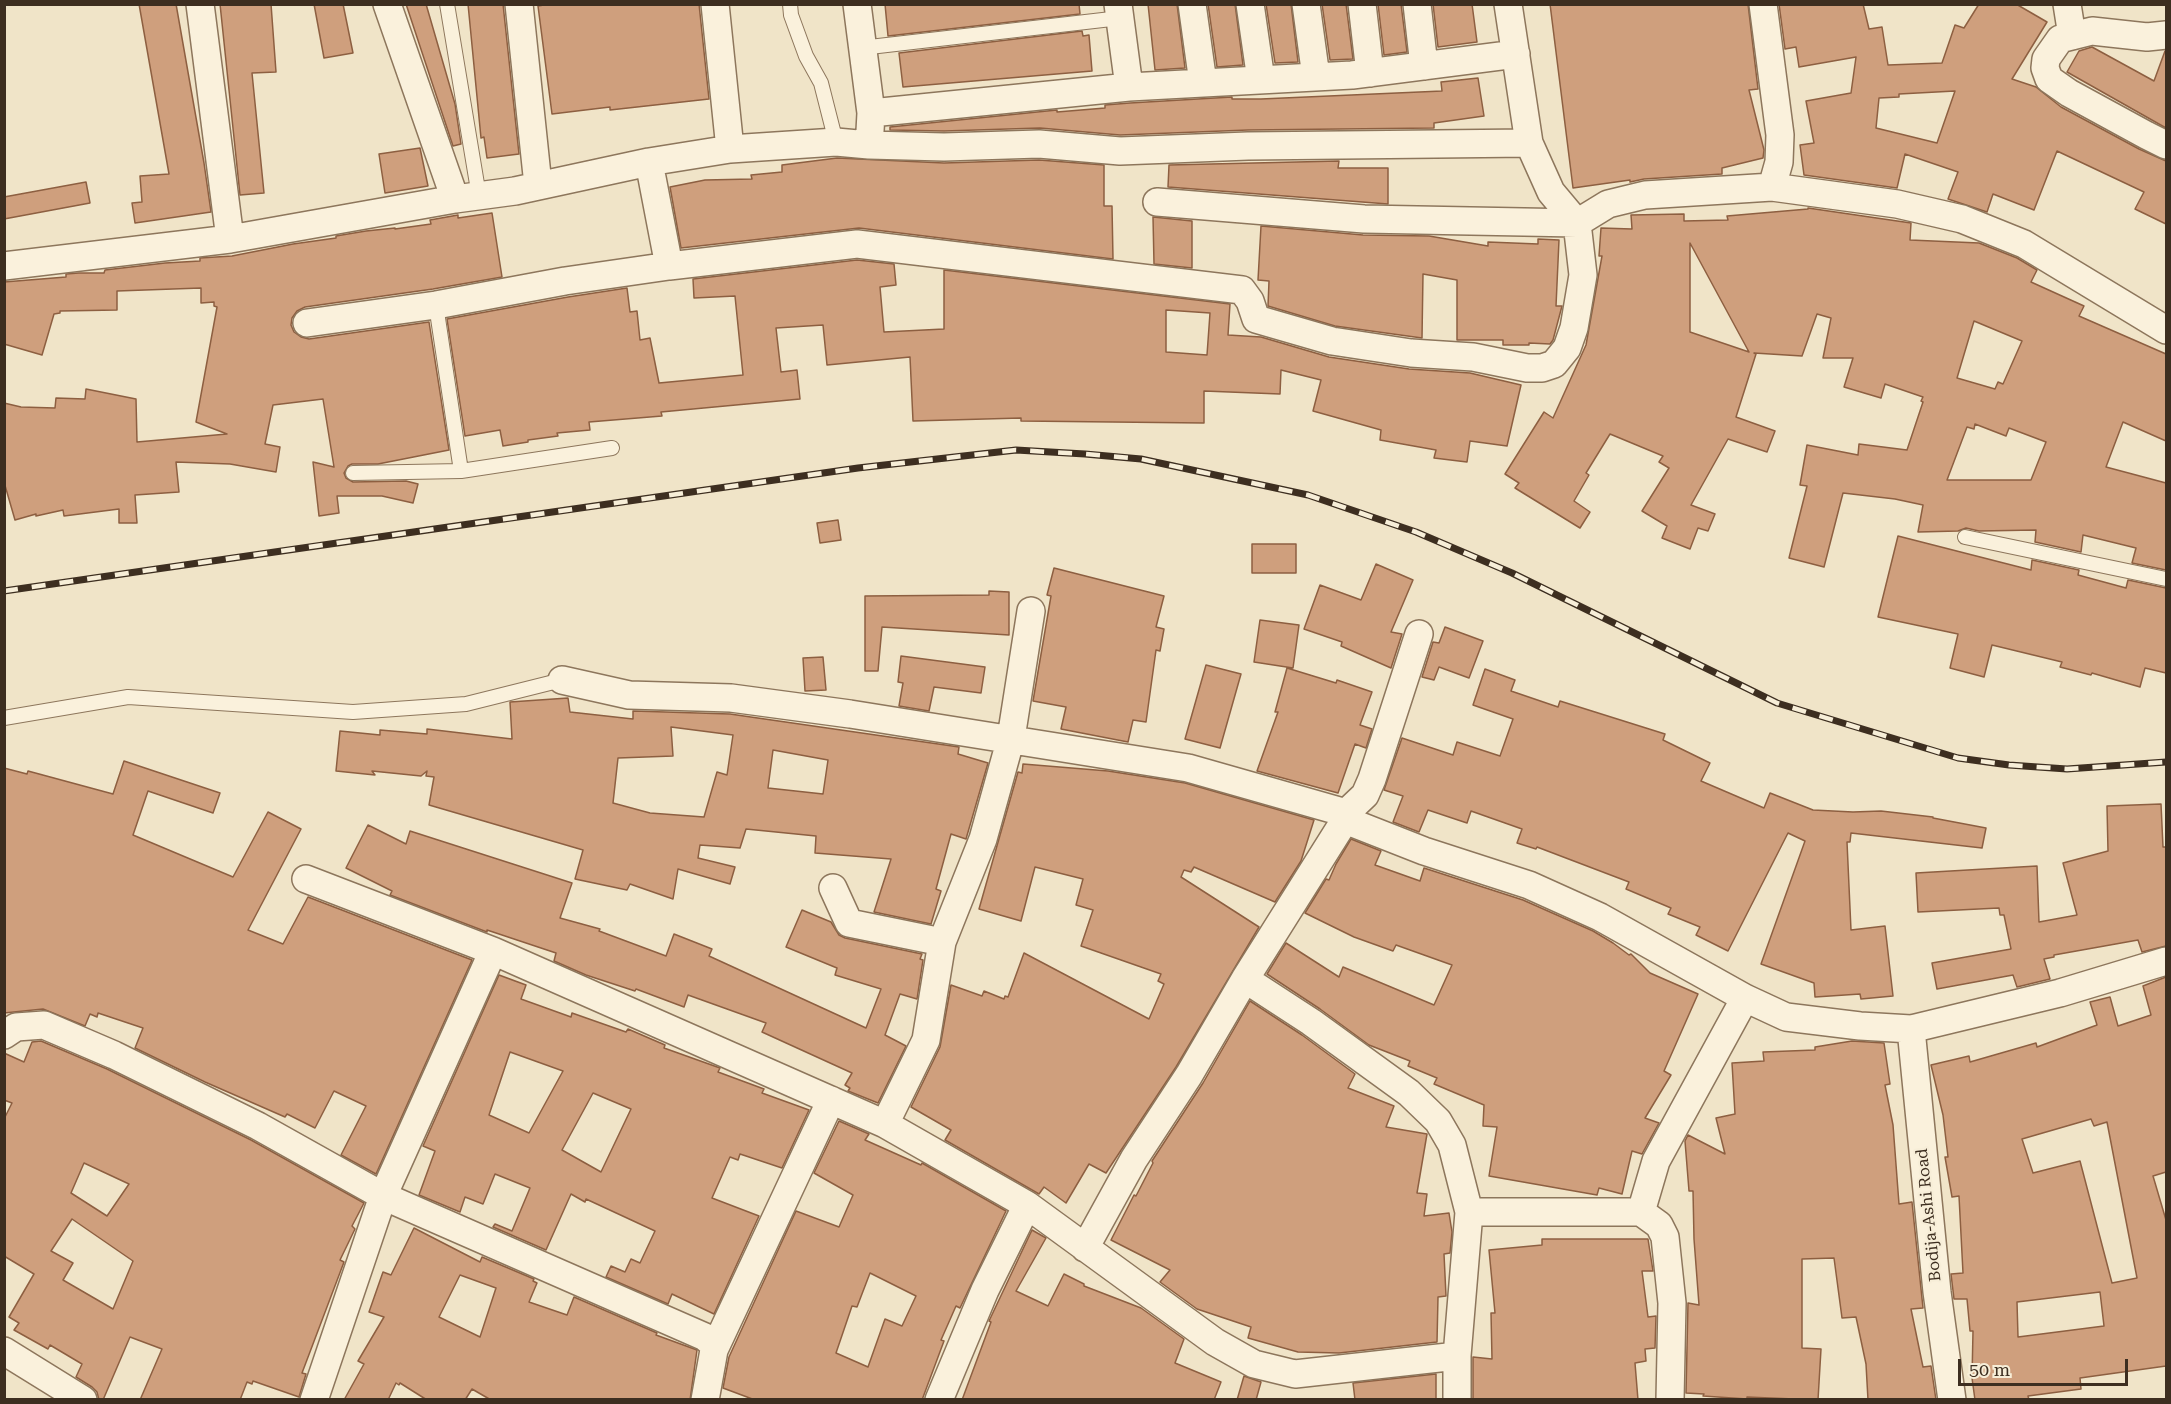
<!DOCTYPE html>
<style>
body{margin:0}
#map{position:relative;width:2171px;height:1404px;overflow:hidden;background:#f0e4c8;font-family:"Roboto Serif",serif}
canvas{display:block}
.frame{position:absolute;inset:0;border:6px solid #3d2e20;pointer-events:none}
.scale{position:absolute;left:1958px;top:1359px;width:170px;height:27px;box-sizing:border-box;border:3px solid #3d2e20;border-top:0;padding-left:8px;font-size:18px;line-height:21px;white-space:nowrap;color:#3d2e20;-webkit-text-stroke:4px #f7eed8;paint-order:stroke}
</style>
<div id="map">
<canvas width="2171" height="1404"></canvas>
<div class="frame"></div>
<div class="scale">50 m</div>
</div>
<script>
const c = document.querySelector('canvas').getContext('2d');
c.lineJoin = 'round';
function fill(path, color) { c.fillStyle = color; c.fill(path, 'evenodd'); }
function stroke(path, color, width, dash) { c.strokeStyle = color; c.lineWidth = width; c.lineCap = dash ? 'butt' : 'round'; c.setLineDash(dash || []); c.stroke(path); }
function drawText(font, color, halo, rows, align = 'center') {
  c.font = font + ' "Roboto Serif",serif'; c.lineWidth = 4.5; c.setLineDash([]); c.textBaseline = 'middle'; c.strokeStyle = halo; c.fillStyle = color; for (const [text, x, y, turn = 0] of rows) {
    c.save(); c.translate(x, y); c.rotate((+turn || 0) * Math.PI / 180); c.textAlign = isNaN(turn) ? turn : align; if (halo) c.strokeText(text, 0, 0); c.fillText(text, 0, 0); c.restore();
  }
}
const building = new Path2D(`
 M139 4H176L204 163 211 212 135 223 132 203 142 202 140 176 169 174Z
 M220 4H271L276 72 252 73 264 193 240 195Z
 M314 4H343L353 53 324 58Z
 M406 4H426L455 104 461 144 453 146Z
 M468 4H503L519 154 487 158 484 137 481 138Z
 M550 4H699L709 99 610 110V107L552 114 538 6Z
 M885 4H1079L1080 14 888 36Z
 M1148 4H1177L1185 68 1155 70Z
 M1208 4H1235L1243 65 1217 67Z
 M1266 4H1291L1298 62 1275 63Z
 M1322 4H1346L1353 59 1330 60Z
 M1378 4H1401L1407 52 1384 55Z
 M1433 4H1472L1477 42 1438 47Z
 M1550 4H1748L1758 89 1749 90 1764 150 1763 158 1722 168V174L1644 179 1630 182V180L1573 188Z
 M1779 4H1863L1869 29 1882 27 1888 65 1942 63 1955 25 1964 28 1979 4H2016L2047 22 2012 79 2036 87 2061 107 2139 149 2166 161V224L2135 209 2144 192 2057 151 2034 210 1993 194 1987 212 1948 199 1958 172 1905 154 1897 188 1804 175 1800 145 1814 143 1806 101 1851 93 1856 57 1799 67 1796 47 1785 49ZM1955 91 1937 143 1876 128 1879 98 1899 97V94Z
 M1082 31 1083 36 1089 35 1092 71 903 87 899 53Z
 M2092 47 2154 81 2165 51 2166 52V128L2067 72 2079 51Z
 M1478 78 1484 116 1434 123V128L1248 130 1120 135 1040 128 944 131 890 130V127L1057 110V112L1105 108V105L1130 103 1232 97V99H1261L1442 91 1441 82Z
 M420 148 428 186 385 193 379 154Z
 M837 158 944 163 1039 160 1104 165V206H1112L1113 259 859 228 681 248 670 187 705 180 752 179 751 175 782 172V165Z
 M1339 161 1338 168H1388V204L1168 187 1169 165Z
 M86 182 90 203 4 219V197Z
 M1808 208 1911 223 1910 240 1979 243 2017 258 2037 270 2031 282 2084 306 2079 316 2166 354V441L2123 422 2106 467 2166 483V570L2132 563 2136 548 2083 535 2081 552 2035 542 2036 530 1979 531 1966 528 1958 531 1918 532 1923 505 1895 499 1843 493 1824 567 1789 558 1807 486 1800 485 1807 445 1858 455 1859 444 1907 450 1923 402 1921 401 1923 397 1885 384 1881 398 1844 387 1853 358H1823L1831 318 1817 314 1802 356 1754 353 1756 354 1736 417 1775 431 1767 452 1728 439 1691 505 1715 514 1708 531 1698 528 1690 549 1662 538 1667 526 1642 511 1669 468 1659 462 1663 456 1610 434 1586 473 1589 475 1574 501 1590 512 1580 528 1515 488 1519 483 1505 474 1544 412 1553 418 1586 345 1602 256H1599L1601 228 1632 229 1631 215 1684 214V221L1728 220 1727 216 1808 209ZM1690 243 1749 352 1690 332ZM1974 321 2022 341 2003 384 1998 382 1995 389 1957 378ZM1975 424 2006 436 2009 428 2046 442 2031 480H1947L1967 427 1974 429Z
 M492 213 502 277 433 289 305 307 297 311 292 318 291 325 294 332 301 337 309 339 429 322 449 450 378 464H352L348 466 344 473 346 478 353 482 406 481 418 484 413 503 382 496H337L339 513 319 516 313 462 334 467 323 399 273 405 265 444 280 447 276 472 230 464 176 462 179 492 135 495 137 523H119V509L64 516 63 510 36 516V514L15 520 4 482V403L21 407 55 408 56 398 85 399 86 389 136 399 137 442 227 434 196 422 217 307 214 306V302L201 303V288L117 291V310L60 311V313L54 314 42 355 4 344V282L66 277V274L79 273H104L105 270 165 263 200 261V258L232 256 293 244 336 238V236L366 231 395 228V229L431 224 430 220 458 215V218Z
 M1153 217 1192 221V268L1154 264Z
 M1261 226 1363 235 1429 236 1488 246V242L1538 244V239L1559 240 1556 306H1562L1553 340 1550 344 1529 343V345H1503V340H1457V280L1423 274 1422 338 1335 326 1268 306 1269 281 1258 280Z
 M857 260 894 264 896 285 880 287 884 332 944 329V270L1230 304 1228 335 1261 337 1329 357 1409 369 1470 373 1521 385 1507 446 1470 441 1467 462 1434 458 1436 450 1380 440 1381 430 1313 411 1321 380 1281 370 1280 394 1204 391V423L1021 421V418L913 421 910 357 827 365 823 325 776 328 781 372 797 370 800 399 661 412 662 416 589 422 590 430 557 433 558 436 528 440V442L503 446 500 430 465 436 447 319 568 297 627 288 630 312 637 311 640 340 650 338 659 383 743 375 735 296 694 298 693 279ZM1166 310 1210 313 1207 355 1166 352Z
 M838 520 841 540 820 543 817 523Z
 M1898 536 2031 570 2032 560 2079 570 2078 575 2126 588 2128 580 2166 588V673L2145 668 2140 687 2092 673 2091 675 2060 667 2062 662 1992 645 1984 677 1950 668 1958 634 1878 617Z
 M1252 544H1296V573H1252Z
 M1376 564 1413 580 1391 632 1402 634 1391 668 1341 646 1342 642 1304 629 1320 585 1361 600Z
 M1054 568 1164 596 1156 627 1164 629 1160 651 1156 650 1146 722 1133 720 1128 742 1061 729 1066 707 1033 701 1051 596 1047 595Z
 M989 591 1009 592V635L882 627 878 671H865V596L989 595Z
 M1260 620 1299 625 1293 668 1254 662Z
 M1445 627 1483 641 1469 678 1439 667 1434 680 1422 677 1433 642 1439 643Z
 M901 656 985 667 981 693 934 687 929 711 899 706 903 683 898 682Z
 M823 657 826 690 805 691 803 658Z
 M1206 665 1241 674 1220 748 1185 739Z
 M1287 668 1336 683 1337 680 1372 692 1360 725 1372 729 1366 748 1355 744 1338 793 1257 771 1278 712H1275Z
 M1485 669 1515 680 1511 691 1558 707 1560 701 1665 734 1663 740 1710 763 1701 781 1764 808 1770 793 1813 810 1853 812 1881 811 1933 817V818L1986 828 1982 848 1851 833 1850 842H1847L1851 930 1885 926 1893 996 1861 999 1860 994 1815 997 1814 983 1761 964 1805 841 1788 833 1728 951 1696 935 1700 927 1668 914 1671 908 1626 889 1629 882 1537 847 1536 849 1517 843 1522 829 1471 811 1467 823 1428 810 1419 832 1393 822 1403 796 1384 790 1402 738 1453 755 1457 742 1500 756 1513 719 1473 705Z
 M568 698 570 712 633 719V711L730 714 959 747 958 754 988 763 966 839 951 834 936 889 941 891 931 924 874 912 891 859 815 853 816 836 746 829 740 848 700 845 698 858 735 867 730 884 678 869 673 899 630 884 627 890 575 879 583 850 429 805 434 777 426 776 427 771 421 776 372 771 375 775 336 771 340 731 380 735V730L427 734V729L512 739 510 702ZM671 727 733 735 727 775 717 772 704 817 650 813 613 803 618 758 673 756ZM773 750 828 760 823 794 768 788Z
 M124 761 220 793 213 813 148 791 133 835 233 877 268 812 301 829 248 930 283 944 308 897 472 960 376 1174 341 1155 366 1106 334 1091 315 1128 287 1114 285 1117 205 1082 135 1048 143 1028 98 1013 97 1017 90 1014 85 1026 43 1009 4 1013V768L27 774 28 771 113 794Z
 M1023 764 1108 771 1185 783 1314 820 1301 861 1275 902 1194 867 1191 872 1184 870 1181 877 1259 927 1176 1067 1106 1173 1089 1164 1066 1203 1044 1187 1039 1194 945 1140 951 1130 911 1107 940 1047 951 985 982 996 984 991 1004 999 1005 996 1008 997 1024 953 1149 1019 1164 984 1158 981 1161 974 1081 946 1093 910 1076 905 1083 879 1035 867 1021 921 979 909 1018 772 1022 773Z
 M2161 804 2163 847H2166V946L2142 952 2138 940 2054 955V957L2044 959 2050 979 2017 987 2013 975 1937 989 1932 963 2011 949 2004 915H2000L1999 908 1918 912 1916 873 2037 866 2039 922 2077 915 2063 863 2108 851 2107 806Z
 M368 825 406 844 410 831 572 883 560 918 600 929 599 931 666 956 674 934 712 949 709 956 866 1028 881 989 835 975 837 968 786 947 802 910 831 922 839 935 845 938 922 954 920 959 923 960 917 999 900 994 885 1035 906 1046 878 1103 848 1091 850 1088 845 1085 852 1073 762 1032 766 1023 688 995 684 1007 636 989 635 991 586 975 554 961 556 953 487 930V932L390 895 392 891 346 868Z
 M1351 839 1381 851 1375 865 1420 881 1424 868 1523 900 1593 931 1613 943 1629 955 1631 954 1650 973 1698 994 1664 1071 1671 1075 1645 1118 1659 1123 1642 1154 1632 1151 1622 1194 1599 1188 1597 1195 1489 1176 1497 1127 1483 1126 1484 1105 1434 1084 1437 1078 1408 1066 1410 1061 1369 1045 1320 1009 1267 974 1286 943 1339 977 1343 967 1434 1005 1452 965 1396 945 1393 951 1354 937 1305 913 1326 879 1329 880 1336 864Z
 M499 975 526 985 521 999 571 1017 572 1013 626 1032 628 1029 665 1045 664 1048 720 1068 718 1072 764 1089 762 1093 809 1110 782 1168 740 1154 738 1160 730 1157 712 1198 759 1216 714 1314 672 1294 668 1304 606 1277 611 1266 625 1272 631 1259 640 1263 655 1231 586 1199 585 1202 571 1194 546 1250 493 1227 495 1224 512 1231 530 1188 495 1174 483 1204 465 1197 460 1212 419 1195 435 1151 423 1146ZM510 1052 563 1071 529 1133 489 1115ZM593 1093 631 1109 601 1172 562 1150Z
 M2166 977V1172L2153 1176 2166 1220V1366L2080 1378 2081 1389 2028 1396 2029 1400H1975L1972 1378 1973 1331H1970L1967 1299H1954L1951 1274 1963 1273 1959 1196 1952 1197 1945 1157H1948L1943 1115 1931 1065 1969 1056 1970 1062 2036 1043 2037 1047 2097 1025 2090 1002 2110 997 2118 1026 2151 1015 2143 986ZM2091 1119 2094 1126 2107 1122 2137 1278 2112 1283 2080 1161 2033 1173 2022 1139ZM2100 1292 2104 1326 2018 1337 2017 1302Z
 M1250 1001 1302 1035 1355 1074 1348 1088 1394 1106 1386 1127 1427 1134 1417 1193 1427 1194 1424 1216 1449 1213 1452 1232 1450 1253 1444 1254 1446 1296 1438 1297 1437 1342 1339 1353 1298 1352 1248 1338 1251 1327 1197 1309 1160 1282 1170 1270 1111 1240 1134 1195 1136 1196 1153 1163 1152 1161 1203 1083Z
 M41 1041 107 1069 251 1140 364 1203 352 1226 355 1229 340 1260 344 1262 302 1373 306 1374 299 1397 253 1381 252 1384 247 1382 240 1400H140L162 1349 130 1337 103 1400H99L97 1392 92 1387 76 1377 82 1364 50 1345 48 1349 14 1330 19 1323 9 1317 34 1274 4 1256V1119L12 1103 4 1100V1053L24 1062 32 1042ZM84 1163 129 1184 107 1216 71 1193ZM72 1219 133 1261 113 1309 63 1280 73 1263 51 1251Z
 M1852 1041 1884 1043 1890 1084 1885 1085 1893 1125 1899 1204 1912 1202 1923 1308 1911 1309 1923 1367 1931 1366 1936 1400H1868L1866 1364 1856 1317 1842 1318 1834 1258 1802 1259V1348L1821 1349 1818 1400 1747 1397V1399L1703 1396 1704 1394 1686 1393 1688 1303 1699 1305 1694 1239 1693 1191H1689L1685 1141 1688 1135 1725 1154 1716 1118 1735 1114 1732 1063 1764 1061 1763 1052 1815 1050V1047Z
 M839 1121 869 1134 865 1140 921 1165 922 1163 1006 1211 960 1308 956 1306 941 1340 944 1341 922 1400H755L723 1388 729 1357 796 1211 839 1227 853 1195 814 1173ZM870 1273 916 1296 902 1326 885 1319 868 1367 836 1353 852 1306 857 1307Z
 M414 1228 480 1262 482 1257 534 1279 533 1281 537 1283 529 1302 567 1315 574 1297 657 1333 656 1335 697 1350 690 1400H491L472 1389 465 1400H427L400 1383 399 1385 396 1383 388 1400H344L364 1364 358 1361 384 1317 369 1312 383 1272 391 1275ZM460 1275 496 1288 480 1337 439 1317Z
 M1032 1230 1046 1238 1016 1291 1048 1306 1064 1274 1084 1284V1286L1141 1308 1184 1339 1175 1363 1221 1382 1214 1400H962L991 1322 989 1321Z
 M1542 1239H1648L1653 1271H1642L1648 1317 1656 1316 1655 1348 1645 1349 1646 1361 1635 1363 1638 1400H1473V1357L1492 1359 1491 1313H1495L1489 1250 1542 1245Z
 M1436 1374V1400H1355L1353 1383Z
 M1244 1376 1261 1382 1256 1400H1237Z`);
fill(building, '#cf9f7d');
stroke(building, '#8d5f41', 1.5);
const lane = new Path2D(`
 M447 4 479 196
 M790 4 791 15 806 56 821 83 836 142
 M861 48 1120 18
 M436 305 461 471
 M353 473 461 471 612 448
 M1965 537 2166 579
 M4 718 128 697 353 712 466 704 562 680`);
const street = new Path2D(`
 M200 4 230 239
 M387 4 455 199
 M519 4 538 185
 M715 4 730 149
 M857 4 871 113 870 131
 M1118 4 1129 87
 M1192 4 1203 83
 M1250 4 1261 80
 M1306 4 1316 77
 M1362 4 1370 73
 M1417 4 1424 66
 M1508 4 1529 143 1551 192 1577 223
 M1763 4 1780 135 1779 162 1772 187
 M2067 4 2072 36
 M2166 35 2147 37 2092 31 2060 39 2046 59 2045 68 2049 79 2069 93 2146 135 2166 145
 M871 113 1129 87 1352 75 1516 54
 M649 162 669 266 857 244 1242 290 1250 301 1256 319 1332 341 1411 353 1473 357 1527 368H1542L1554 364 1567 348 1574 328 1583 275 1577 223 1608 204 1645 195 1772 187 1897 204 1962 219 2024 244 2166 330
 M1157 202 1364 219 1577 223
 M4 266 230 239 455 199 515 191 649 162 730 149 836 142 869 145 944 147 1039 144 1120 151 1248 146 1529 143
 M307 323 436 305 565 281 669 266
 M562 680 629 695 731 698 850 714 1188 768 1346 813
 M1345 820 1424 851 1529 885 1600 917 1745 998 1786 1017 1860 1026 1911 1029 2060 993 2166 961
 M306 879 493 951 885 1124 1027 1205 1215 1342 1254 1364 1295 1374 1457 1356
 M833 888 849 923 942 942
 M1245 979 1311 1022 1409 1093 1438 1121 1452 1145 1469 1212 1457 1356V1400
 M1911 1029 1937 1292 1952 1400
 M4 1035 16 1027 44 1025 114 1055 258 1126 383 1196 705 1337 712 1343 714 1350 705 1400
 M885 1124 926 1040 942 942 983 839 1011 738 1031 611
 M1469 1212H1641L1659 1225 1665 1237 1672 1303 1670 1400
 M1641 1212 1656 1161 1745 998
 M1085 1248 1134 1159 1189 1075 1245 979 1345 820 1346 813 1365 795 1372 779 1419 634
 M714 1350 831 1100
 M4 1351 83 1400
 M314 1400 383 1196 493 951
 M939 1400 985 1290 1027 1205`);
stroke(lane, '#8d765c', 16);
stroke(street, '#8d765c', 30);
stroke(lane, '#faf1dc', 14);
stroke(street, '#faf1dc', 27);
const rail = new Path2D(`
 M4 591 858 468 1016 450 1085 454 1141 459 1308 495 1416 532 1512 573 1777 703 1958 758 2009 765 2067 769 2166 762`);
stroke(rail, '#3d2e20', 7);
stroke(rail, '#f7eed8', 4.5, [14]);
drawText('16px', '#3d2e20', '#f7eed8', [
 ["Bodija-Ashi Road",1929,1215,-96]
]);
</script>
